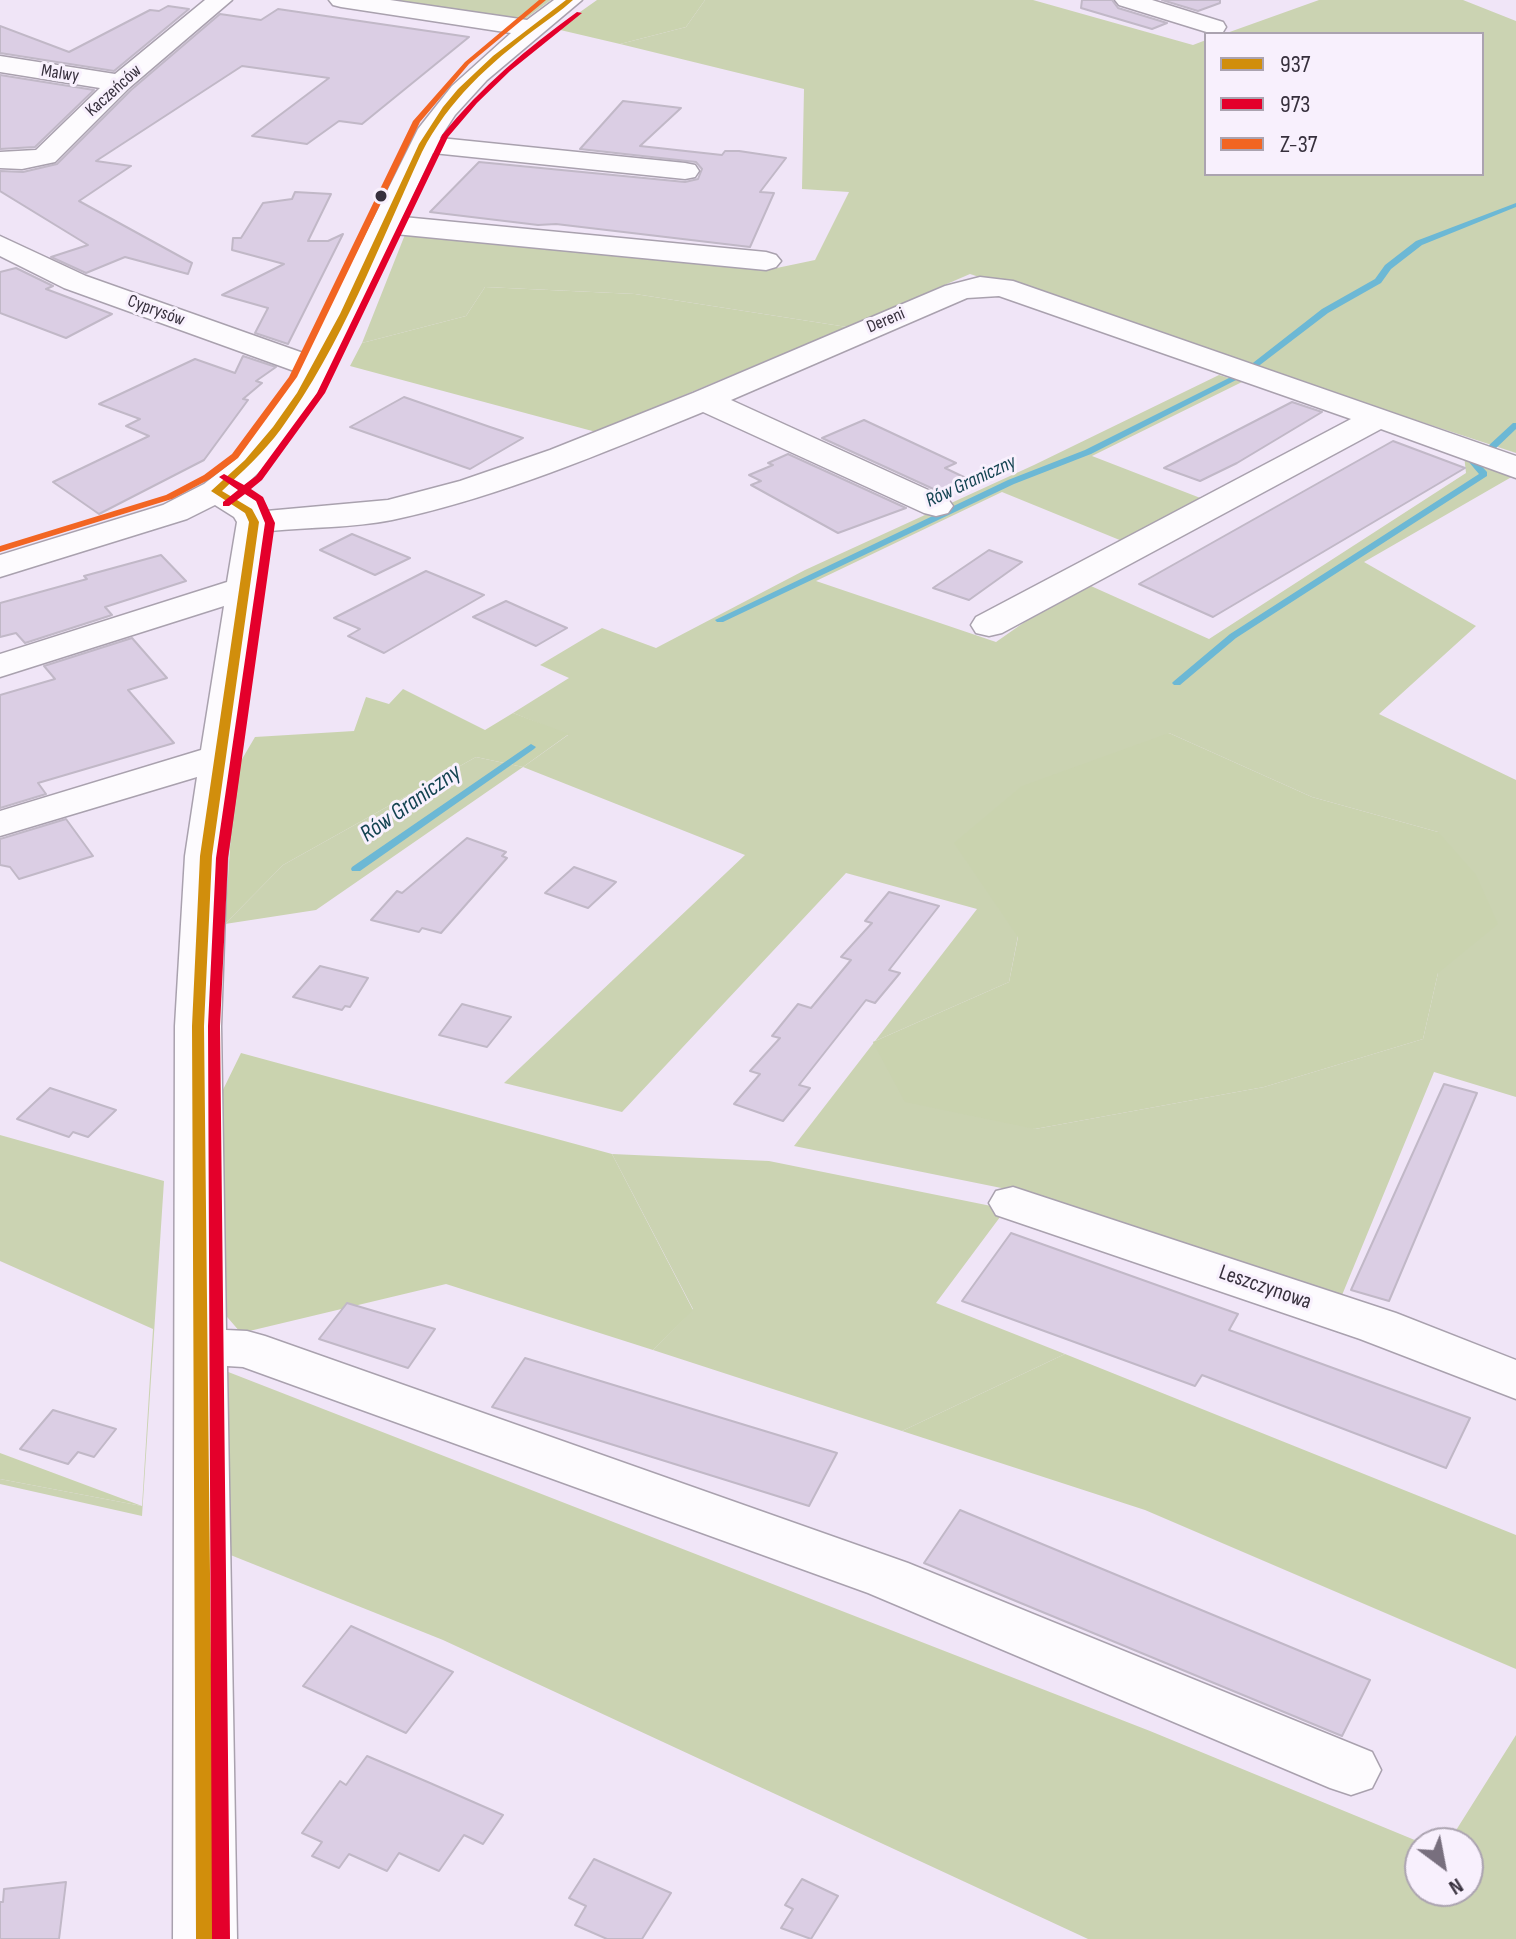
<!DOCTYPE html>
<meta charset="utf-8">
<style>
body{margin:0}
#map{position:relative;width:1516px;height:1939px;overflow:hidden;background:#f0e5f7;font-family:"Sofia Sans Condensed",sans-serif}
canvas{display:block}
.legend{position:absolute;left:1204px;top:32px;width:280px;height:144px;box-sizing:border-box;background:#f8f0fd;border:2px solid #aba3b0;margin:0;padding:10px 14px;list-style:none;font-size:24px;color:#37303d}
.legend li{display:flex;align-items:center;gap:16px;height:40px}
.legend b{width:40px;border:2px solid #aba3b0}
.north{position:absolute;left:1404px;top:1827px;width:80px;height:80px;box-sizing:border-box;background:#f8f0fd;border:2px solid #aba3b0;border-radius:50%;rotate:148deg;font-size:22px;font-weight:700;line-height:32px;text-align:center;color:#37303d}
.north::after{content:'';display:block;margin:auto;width:28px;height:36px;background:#786f7e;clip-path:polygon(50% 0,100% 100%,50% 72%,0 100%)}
</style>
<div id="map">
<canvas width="1516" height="1939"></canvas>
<ul class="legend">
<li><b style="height:10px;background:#d18e0c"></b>937</li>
<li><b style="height:10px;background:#e4002b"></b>973</li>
<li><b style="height:10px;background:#f26522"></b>Z-37</li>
</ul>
<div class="north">N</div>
</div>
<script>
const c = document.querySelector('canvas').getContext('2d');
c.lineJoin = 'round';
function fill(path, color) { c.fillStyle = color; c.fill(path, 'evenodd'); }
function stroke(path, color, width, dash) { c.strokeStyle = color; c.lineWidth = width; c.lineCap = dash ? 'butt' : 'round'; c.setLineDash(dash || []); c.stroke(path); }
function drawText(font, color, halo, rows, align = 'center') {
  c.font = font + ' "Sofia Sans Condensed",sans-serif'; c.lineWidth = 6; c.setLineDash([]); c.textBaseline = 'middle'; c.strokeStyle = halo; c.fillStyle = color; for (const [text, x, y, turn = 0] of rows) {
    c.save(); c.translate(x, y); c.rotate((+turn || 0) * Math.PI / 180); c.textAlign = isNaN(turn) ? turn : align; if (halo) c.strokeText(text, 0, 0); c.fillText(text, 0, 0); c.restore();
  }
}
fill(new Path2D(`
 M362 0H551L521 22Z
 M705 0H1033L1193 45 1206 40V174H1482V34H1224L1319 0H1463L1516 21V453L970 274 847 327 635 294 485 287 466 316 362 343 406 232 772 269 815 260 849 192 802 189 804 89 620 44 686 27Z
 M1219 375 1242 382 1092 456 1203 499 1127 543 1002 492 816 581 996 642 1082 582 1209 639 1466 473 1464 455 1515 475 1364 562 1476 626 1379 714 1516 780V1097L1434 1072 1340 1300 1026 1193 794 1146 977 909 846 873 622 1112 504 1083 745 855 523 767 316 910 225 924 283 865 476 757 523 767 568 735 513 713 569 678 540 665 602 628 656 648 805 570 1034 465ZM1169 733 1312 797 1438 832V973L1423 1039 1264 1087 1035 1129 873 1042 1009 982 1018 936Z
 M0 1135 164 1181 142 1516 0 1484V1479L142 1506 153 1329 0 1261Z
 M612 1154 769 1161 1006 1209 936 1303 1065 1354 902 1431 653 1350 693 1309Z
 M218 1368 1150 1731 1422 1843 1420 1891H1468V1843H1448L1516 1735V1939H1088L443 1640 228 1554Z`), '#cbd3b2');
fill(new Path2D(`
 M597 0H705L686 27 620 44 556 29Z
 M485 287 635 294 847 327 596 432 350 366 362 343 466 316Z
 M403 689 485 730 513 713 569 734 523 767 476 757 283 865 225 924 235 771 255 737 354 731 366 697 389 704Z
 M1169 733 1312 797 1438 832 1476 875 1498 924 1438 973 1423 1039 1264 1087 1035 1129 905 1102 873 1042 1009 982 1018 937 954 843 1022 786Z
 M241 1053 612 1154 693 1310 653 1350 446 1284 241 1333 221 1310 216 1104Z
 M1065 1354 1516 1535V1669L1145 1510 902 1431Z
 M0 1453 142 1506 0 1479Z`), '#cad3af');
fill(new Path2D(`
 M1516 203V207L1422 245 1391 269 1381 283 1328 313 1256 368 1249 366 1322 309 1375 279 1385 265 1416 241Z
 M1235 375 1242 377 1091 454 1014 484 723 622H717L715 620 1008 480 1085 450Z
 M1513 423H1516V429L1493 451H1487V447Z
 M1472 458 1475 459 1487 472V476L1236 638 1180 685H1174L1172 683 1174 681 1230 634 1479 474 1468 461Z
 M531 744 536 747 534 749 360 871H352L351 869 352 867Z`), '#6cb8d5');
const building = new Path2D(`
 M1082 0H1112L1118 8 1167 23 1152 29 1081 8Z
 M1162 0H1220V3L1198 11Z
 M168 6 189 9 114 71 0 53V26L69 52 150 10 159 11Z
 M278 9 469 37 362 124 339 121 307 144 252 136 329 78 242 66 96 161 131 166 79 201 192 263 188 274 125 257 86 273 51 257 88 245 0 191V171L23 172 57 164 131 90 220 14 261 20Z
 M0 75 94 90 35 147 0 149Z
 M623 101 681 108 640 146 722 155 725 151H739L786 158 760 192 774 193 750 247 556 224 538 225 430 212 479 162 685 182 698 179 702 169 696 162 580 149Z
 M295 192 331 194 308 241H328L343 234 288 344 255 333 268 308 222 295 284 264 232 250 233 238H241L263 203 292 199Z
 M16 268 53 286 46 289 112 314 66 338 0 313V272Z
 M243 356 276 367 256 381 262 383 243 399 248 400 204 460 99 514 53 482 149 436 126 426 140 419 99 404 195 359 235 373Z
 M404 397 490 427 523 438 470 469 350 427Z
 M1292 402 1322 412 1237 463 1200 481 1164 468Z
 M864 420 956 463 945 468 968 479 940 492 822 438Z
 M1393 441 1465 468 1213 617 1139 584Z
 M788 454 906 508 838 533 751 485 761 481 749 475 773 465 768 463Z
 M352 534 410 558 375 575 320 550Z
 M989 550 1022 562 969 600 933 588Z
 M161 555 186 581 105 607 112 615 25 643 16 633 0 637V603L87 579 84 576Z
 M426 571 484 595 384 653 348 636 360 629 334 618Z
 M506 601 526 610 567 628 536 646 473 617Z
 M132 638 167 678 128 690 174 743 38 783 46 794 0 808V695L55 679 44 666Z
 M66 819 93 856 19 879 10 867 0 865V839Z
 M467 838 506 852 502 856 507 858 441 933 422 928 419 932 371 920 397 891 402 893Z
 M574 867 616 882 588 908 545 893Z
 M889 892 939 906 889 970 900 973 875 1003 866 1000 799 1085 810 1088 783 1121 734 1104 760 1074 750 1071 780 1038 772 1036 798 1004 811 1008 851 960 841 957 872 923 865 921Z
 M320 966 368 978 350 1007 345 1006 342 1010 293 997Z
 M462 1004 511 1017 487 1047 439 1035Z
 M1444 1084 1477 1093 1389 1301 1351 1290Z
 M50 1088 116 1110 88 1137 73 1132 69 1137 17 1119Z
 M1011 1233 1238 1314 1229 1330 1470 1418 1446 1468 1202 1375 1195 1386 962 1301Z
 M347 1303 435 1329 408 1368 319 1339Z
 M525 1358 837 1453 809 1506 492 1407Z
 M53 1410 116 1429 94 1457 78 1452 68 1464 20 1449Z
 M960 1510 1370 1680 1342 1736 924 1563Z
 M351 1626 453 1672 406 1733 303 1686Z
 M367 1756 430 1783 503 1815 483 1844 464 1835 439 1871 399 1853 387 1871 349 1854 339 1868 312 1856 322 1842 302 1833 340 1781 346 1785Z
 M594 1859 671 1893 642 1939H607L575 1925 586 1906 569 1898Z
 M802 1879 838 1896 811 1939 781 1928 793 1909 785 1905Z
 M66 1882 59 1939H0V1902H3L4 1889Z`);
fill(building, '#dbcee4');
stroke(building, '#c1b8c7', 2);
const minor = new Path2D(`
 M205 0H232L129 88 55 162 22 169 0 168V152L36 150 100 88 0 72V56L115 74Z
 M329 0H390L527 20 554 0H582L487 80 455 115 440 138 685 163 695 165 699 171 695 177 685 179 433 153 403 217 766 252 776 255 781 261 776 267 766 270 395 234C356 315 311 434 239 490L261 504 266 511 388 500 460 481 550 450 693 393 945 286 980 277 1013 281 1516 456V478L1381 429 1002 633 989 636 976 633 971 625 976 617 1351 419 999 296 967 298 731 400 948 499 953 506 948 513 936 516 924 513 703 412C602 453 500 497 392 520 353 528 310 527 270 531L227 856 221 1026 226 1330 247 1331 265 1336 908 1563 1372 1752 1381 1770 1372 1788 1351 1795 1330 1788 868 1593 243 1367 227 1366 237 1939H173L175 1026 185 856 197 777 0 836V811L201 750 224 606 0 677V654L227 582 237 522 234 517 215 505 187 519 0 577V555L163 505 204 484 235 460 297 372 64 288 0 256V236L86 276 306 354 418 129 452 86 511 33 341 7 333 5Z
 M1115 0H1152L1223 22 1226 27 1223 32 1213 34 1119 5Z
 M1013 1187 1396 1313 1516 1360V1399L1360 1339 996 1215 989 1203 996 1191Z`);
stroke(minor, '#a9a1ae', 3);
fill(minor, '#fdfbfe');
fill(new Path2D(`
 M566 0H573C561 11 547 20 534 30 490 63 448 101 422 152 379 245 342 345 281 429 264 452 243 471 222 491L252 509 259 522 212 856 204 1026 214 1939H196L192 1026 200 856 249 522 245 513 211 491 245 460 273 427 297 393 340 314 419 144 443 107 458 89 493 56Z`), '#d18e0c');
fill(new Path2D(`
 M577 12 582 13 510 71 477 103 448 137 325 393 262 480 251 489 263 497 275 523 228 858 220 1026 230 1939H212L208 1026 216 858 265 523 256 501 245 494 229 506H223V502L238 490 219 477 224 474 244 485 256 476 317 393 442 135C481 87 527 48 577 12Z`), '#e4002b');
fill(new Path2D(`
 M539 0H546L469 64 420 122 297 377 238 458 210 479 172 499 0 552V546L166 495 204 475 232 454 289 377 413 121 465 62Z`), '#f26522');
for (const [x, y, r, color] of [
 [381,196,7,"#37303d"]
]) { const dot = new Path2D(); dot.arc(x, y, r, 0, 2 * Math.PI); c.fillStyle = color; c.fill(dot); stroke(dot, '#f8f0fd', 3); }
drawText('18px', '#37303d', '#f8f0fd', [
 ["Malwy",60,74,9],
 ["Kaczeńców",114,91,-42],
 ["Cyprysów",156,311,20],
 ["Dereni",886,321,-23]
]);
drawText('italic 20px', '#134351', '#f8f0fd', [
 ["Rów Graniczny",971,482,-25]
]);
drawText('22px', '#37303d', '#f8f0fd', [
 ["Leszczynowa",1265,1288,19]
]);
drawText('italic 24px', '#134351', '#f8f0fd', [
 ["Rów Graniczny",411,804,-35]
]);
</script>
